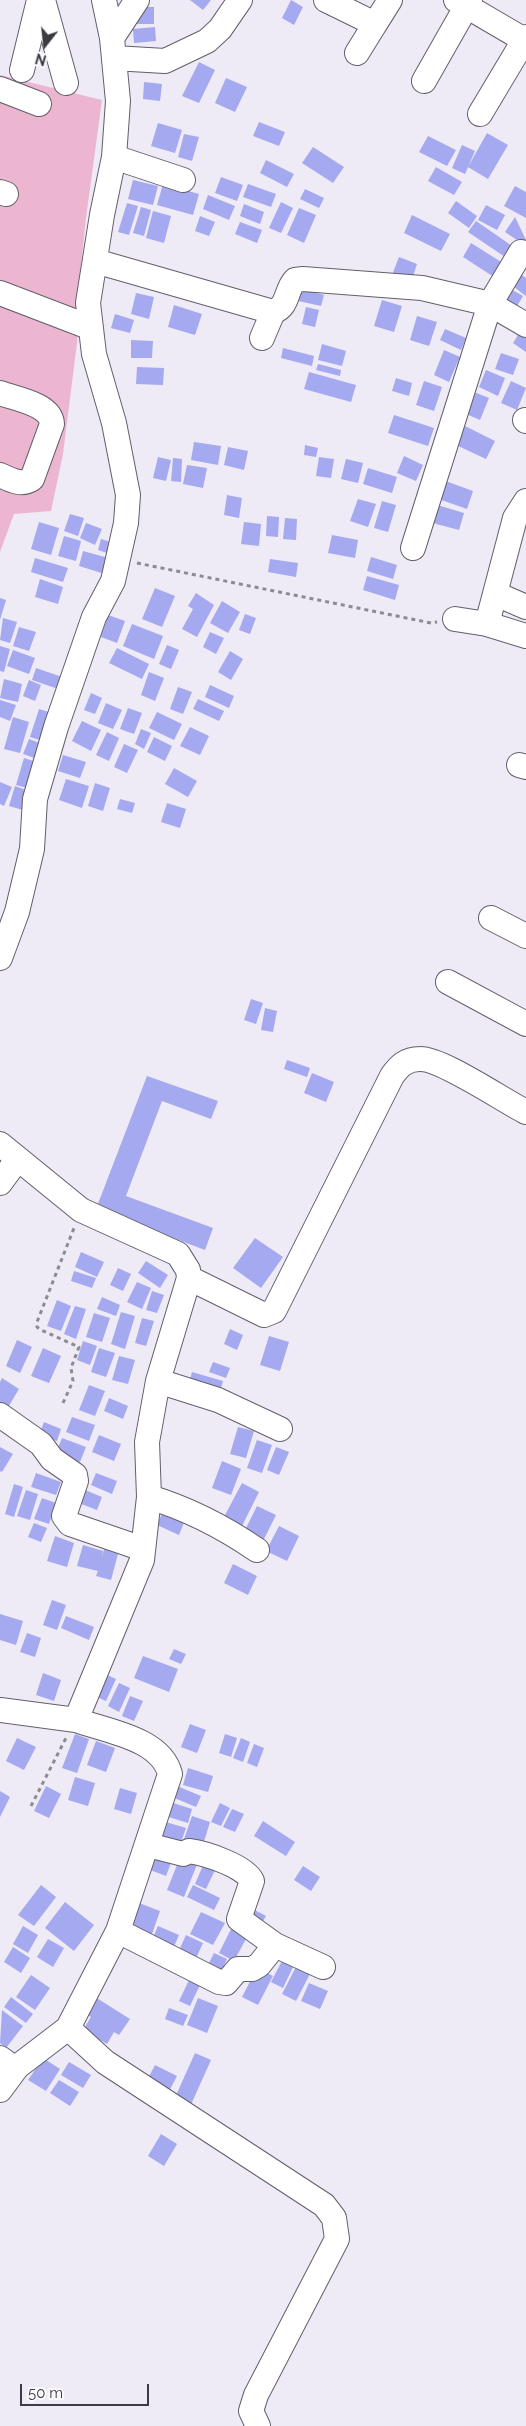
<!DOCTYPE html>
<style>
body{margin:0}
#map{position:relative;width:526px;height:2426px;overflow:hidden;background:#eeeaf6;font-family:Raleway,sans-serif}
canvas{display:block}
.north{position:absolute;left:20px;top:20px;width:50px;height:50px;-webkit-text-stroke:4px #faf9fe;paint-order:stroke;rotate:196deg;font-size:14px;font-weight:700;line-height:20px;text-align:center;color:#3c3b3f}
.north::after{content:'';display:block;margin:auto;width:18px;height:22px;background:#3c3b3f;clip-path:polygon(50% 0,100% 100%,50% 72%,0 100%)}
.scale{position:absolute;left:20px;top:2384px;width:129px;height:22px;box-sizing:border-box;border:2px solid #3c3b3f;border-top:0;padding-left:6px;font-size:15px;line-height:18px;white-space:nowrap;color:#3c3b3f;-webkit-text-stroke:4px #faf9fe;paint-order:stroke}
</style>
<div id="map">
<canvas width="526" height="2426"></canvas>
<div class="north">N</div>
<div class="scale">50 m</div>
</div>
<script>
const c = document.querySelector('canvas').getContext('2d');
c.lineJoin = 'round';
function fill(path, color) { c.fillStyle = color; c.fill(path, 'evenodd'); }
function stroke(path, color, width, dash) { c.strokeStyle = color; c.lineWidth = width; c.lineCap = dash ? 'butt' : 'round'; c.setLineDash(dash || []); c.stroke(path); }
fill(new Path2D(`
 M0 75 102 100 86 218 77 304 78 335 63 454 51 511 14 514 0 552Z`), '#ecb6d1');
fill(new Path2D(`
 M190 0H211L203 10Z
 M291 0 303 7 294 25 282 18Z
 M136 7H154V24H136Z
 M155 27 156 41 134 43 133 29Z
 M199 62 215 70 199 103 182 96Z
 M226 78 247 87 235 112 215 103Z
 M144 82 162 84 160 101 143 99Z
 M259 122 285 132 279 146 253 136Z
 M158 123 182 130 175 153 151 146Z
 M487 133 508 145 488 179 468 167Z
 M184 134 199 137 192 161 178 157Z
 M428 136 456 150 447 166 419 152Z
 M462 145 475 151 465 174 452 168Z
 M313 147 344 167 333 183 302 163Z
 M266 160 294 174 287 187 260 173Z
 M436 167 462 182 454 195 428 181Z
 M221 177 243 185 237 201 215 193Z
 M133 180 158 186 153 205 128 199Z
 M163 184 199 194 193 215 157 205Z
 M248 184 276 194 271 207 243 197Z
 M515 186 526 192V218L504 206Z
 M305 189 324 198 319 208 300 199Z
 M208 195 235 206 229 220 203 209Z
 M456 201 477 216 469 228 448 213Z
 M281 202 293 208 281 233 269 228Z
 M127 203 138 206 129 235 118 232Z
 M244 204 264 212 260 224 240 216Z
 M486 205 505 215 497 230 478 220Z
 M141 207 151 210 144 236 133 233Z
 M299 208 316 215 304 243 287 235Z
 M153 211 171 216 164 243 146 238Z
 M412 215 450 234 441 251 404 233Z
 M200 216 215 222 209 236 195 231Z
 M515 217 526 240V246L505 232Z
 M476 221 518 250 511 261 468 232Z
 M240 222 262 230 257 243 235 234Z
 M471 243 506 265 497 279 463 257Z
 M399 257 417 264 411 282 392 275Z
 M519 273 526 278V296L510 284Z
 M297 288 324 295 321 306 294 300Z
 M509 288 523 296 514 311 501 303Z
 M136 293 154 297 149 319 131 314Z
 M382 300 402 306 394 332 374 326Z
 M174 305 202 314 195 335 168 327Z
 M306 307 319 310 315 327 302 324Z
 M115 314 134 320 130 333 111 328Z
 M417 316 437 322 429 346 410 340Z
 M523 327 526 329V352L513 343Z
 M445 329 466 338 461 350 440 340Z
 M131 340 153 341 152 358H131Z
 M322 344 346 351 342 366 318 360Z
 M283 348 314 356 312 366 281 358Z
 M444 350 460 357 449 382 434 375Z
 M501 353 519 359 513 375 495 369Z
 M318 364 341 370 340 376 316 370Z
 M137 367 164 368 163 385 136 384Z
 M486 370 505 378 498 396 479 387Z
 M309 372 356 385 351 402 304 389Z
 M396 378 412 383 409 396 392 391Z
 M424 381 442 387 434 411 416 405Z
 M511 381 526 388 517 410 501 403Z
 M474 392 489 398 480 420 466 414Z
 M394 415 434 428 428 446 388 433Z
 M465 426 495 441 486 459 456 445Z
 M194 442 221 446 218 465 191 460Z
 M305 445 318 448 316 457 304 455Z
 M228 447 248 451 244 470 224 465Z
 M404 456 423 465 416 481 397 473Z
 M158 457 171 460 166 481 153 478Z
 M319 457 334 459 331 478 316 476Z
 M173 458 182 459 181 482 171 481Z
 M346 459 363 463 358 483 341 479Z
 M187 465 207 468 203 488 183 484Z
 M368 468 397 477 392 493 363 484Z
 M440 479 473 491 467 509 433 497Z
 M227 495 242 498 239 518 224 515Z
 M358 499 376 504 368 527 350 521Z
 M382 501 396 505 388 532 374 528Z
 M434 504 464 513 459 530 429 522Z
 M70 514 84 518 78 536 64 531Z
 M267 516 279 517 278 537 266 536Z
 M285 518 297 519 296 540 283 539Z
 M39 522 59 528 51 555 31 549Z
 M244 522 261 524 259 546 241 544Z
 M86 523 102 529 95 545 80 538Z
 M332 535 358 540 355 558 328 553Z
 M64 536 81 541 76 561 58 556Z
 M101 539 120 545 116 556 98 550Z
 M83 551 112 559 108 575 79 566Z
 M371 557 397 565 393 579 367 571Z
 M35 558 68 568 63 582 31 572Z
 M270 559 298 563 296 577 268 572Z
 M367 576 399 585 395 600 363 590Z
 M40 579 63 587 58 604 35 597Z
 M155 588 175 596 162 627 142 619Z
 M196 593 214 605 197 637 182 629 193 609 188 606Z
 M0 598 6 600 0 620Z
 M222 601 240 612 228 633 210 623Z
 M245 614 256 618 250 634 239 630Z
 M108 615 125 621 117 643 101 637Z
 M3 618 17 622 10 643 0 640Z
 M132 624 163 636 154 659 123 646Z
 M19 627 36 632 29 651 13 646Z
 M210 632 224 638 216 654 203 647Z
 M167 645 179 650 171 669 159 664Z
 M0 646 10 649 4 672 0 671Z
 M117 648 149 664 142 679 109 663Z
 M13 650 35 658 29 674 7 666Z
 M230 651 243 659 231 680 218 672Z
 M36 668 68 679 64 691 32 680Z
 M149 672 164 678 155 701 141 695Z
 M4 679 22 684 18 702 0 698Z
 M29 680 41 685 35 701 23 696Z
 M210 685 234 696 229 708 205 697Z
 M178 687 192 692 183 714 170 709Z
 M91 693 102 698 95 714 84 710Z
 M198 699 224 711 219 721 193 709Z
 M0 700 16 705 10 721 0 717Z
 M106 703 122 710 113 729 98 723Z
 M128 708 142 713 134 734 120 729Z
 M39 709 55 714 46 742 30 737Z
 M157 712 182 724 174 740 149 728Z
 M13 717 29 722 20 753 4 749Z
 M82 721 101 730 91 751 72 741Z
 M190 727 209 736 200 755 180 746Z
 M141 729 151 733 144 749 135 744Z
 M107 732 119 738 109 761 96 755Z
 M154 737 172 746 165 761 147 752Z
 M29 739 45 745 40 760 23 754Z
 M124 744 138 750 127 773 114 767Z
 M63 755 86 762 80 778 58 771Z
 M24 758 43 764 35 790 16 785Z
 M174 768 197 781 188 797 165 784Z
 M66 779 89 786 82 808 59 800Z
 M0 782 12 787 4 806 0 804Z
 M95 783 110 788 103 811 88 806Z
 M15 786 29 791 23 810 9 806Z
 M120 799 135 803 132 813 117 809Z
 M167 803 186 809 180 828 161 822Z
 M251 999 263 1003 256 1024 244 1020Z
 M265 1008 277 1011 273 1032 261 1030Z
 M287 1060 310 1068 307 1077 284 1069Z
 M312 1073 334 1082 326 1102 304 1093Z
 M147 1076 218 1101 211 1119 162 1101 126 1196 213 1228 205 1250 96 1209Z
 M255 1238 283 1257 261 1288 233 1268Z
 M81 1252 104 1262 97 1277 75 1267Z
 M146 1261 168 1275 160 1288 138 1273Z
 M118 1268 131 1274 123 1291 110 1285Z
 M74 1271 96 1278 92 1288 71 1281Z
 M137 1282 151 1288 142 1309 127 1302Z
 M152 1291 164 1295 157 1313 146 1310Z
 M102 1297 120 1305 116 1316 97 1309Z
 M57 1300 71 1306 61 1331 47 1326Z
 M75 1306 86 1309 76 1339 64 1334Z
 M121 1312 135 1316 125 1349 111 1344Z
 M94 1313 110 1318 102 1342 86 1337Z
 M142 1318 154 1321 146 1346 135 1343Z
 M230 1329 243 1335 237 1350 224 1344Z
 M269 1336 289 1342 280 1371 260 1365Z
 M17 1340 32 1347 20 1373 6 1366Z
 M83 1341 97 1346 90 1365 77 1360Z
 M43 1348 61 1356 49 1383 31 1376Z
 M99 1348 115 1353 106 1377 91 1372Z
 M119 1356 135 1360 128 1384 112 1380Z
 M213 1362 230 1368 226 1378 209 1372Z
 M192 1372 223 1381 219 1395 188 1386Z
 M2 1378 19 1389 4 1414 0 1411V1382Z
 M89 1385 105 1391 95 1416 79 1410Z
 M109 1398 128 1406 123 1419 104 1411Z
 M72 1417 95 1425 89 1441 66 1432Z
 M44 1422 61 1429 57 1441 39 1435Z
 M238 1427 254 1431 246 1458 230 1454Z
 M99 1435 121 1444 114 1461 92 1452Z
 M62 1438 86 1447 80 1462 56 1453Z
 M257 1440 272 1445 262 1473 247 1468Z
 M0 1447 13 1454 2 1472 0 1471Z
 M276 1447 289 1452 279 1475 267 1470Z
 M222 1461 241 1469 231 1495 212 1488Z
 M36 1473 61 1482 56 1495 31 1487Z
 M96 1473 117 1481 112 1494 91 1485Z
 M242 1483 259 1492 242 1526 224 1517Z
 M14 1484 23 1487 14 1517 5 1514Z
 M73 1485 102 1497 97 1510 68 1499Z
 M26 1490 38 1494 30 1520 17 1516Z
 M42 1498 56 1503 49 1524 34 1519Z
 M257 1506 276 1515 262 1543 243 1534Z
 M163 1511 185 1520 179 1535 157 1525Z
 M34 1523 47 1528 41 1542 28 1537Z
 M279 1526 299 1536 287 1561 266 1551Z
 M55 1536 74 1543 67 1567 47 1561Z
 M83 1545 103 1551 102 1558 104 1549 118 1554 111 1580 96 1576 98 1571 77 1566Z
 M233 1564 257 1576 248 1595 224 1583Z
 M52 1600 66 1605 57 1630 43 1625Z
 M0 1614 23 1621 16 1645 0 1640Z
 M66 1616 94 1627 89 1640 61 1628Z
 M27 1633 41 1638 35 1657 20 1652Z
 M174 1649 186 1654 181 1664 169 1659Z
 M143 1656 178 1669 169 1692 134 1678Z
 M43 1673 61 1680 54 1701 36 1695Z
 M103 1673 116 1679 106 1701 92 1695Z
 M119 1683 130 1688 119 1712 108 1706Z
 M130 1696 143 1701 134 1721 122 1716Z
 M190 1724 206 1730 197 1753 181 1747Z
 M75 1734 89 1739 77 1773 62 1768Z
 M225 1734 237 1738 231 1757 219 1753Z
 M17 1738 36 1747 24 1770 6 1761Z
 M241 1738 250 1742 243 1762 233 1758Z
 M96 1741 115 1748 106 1772 87 1765Z
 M254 1744 264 1748 257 1767 247 1763Z
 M188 1768 213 1776 208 1792 183 1785Z
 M75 1777 95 1783 88 1806 68 1800Z
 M46 1786 61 1794 49 1818 34 1811Z
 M177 1786 201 1796 196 1807 172 1797Z
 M120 1788 137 1793 131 1814 114 1809Z
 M0 1791 10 1797 0 1817Z
 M167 1801 192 1809 188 1823 162 1815Z
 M220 1803 230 1808 221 1826 211 1822Z
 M232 1809 244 1814 235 1832 223 1827Z
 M192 1816 210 1822 202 1848 183 1842Z
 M159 1820 186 1828 180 1845 154 1836Z
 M263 1821 295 1842 286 1856 254 1836Z
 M151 1852 172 1860 166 1876 145 1868Z
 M181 1855 198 1862 184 1897 167 1890Z
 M204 1863 216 1868 206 1889 195 1884Z
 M303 1866 320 1877 311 1891 294 1880Z
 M41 1885 56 1897 34 1926 18 1915Z
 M193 1885 220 1898 214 1910 187 1897Z
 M65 1902 94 1925 74 1951 45 1928Z
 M139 1903 160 1911 152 1934 131 1926Z
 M247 1906 266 1916 259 1928Z
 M201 1912 225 1923 213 1945 190 1934Z
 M23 1926 38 1935 28 1953 13 1944Z
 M158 1926 179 1935 173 1949 152 1940Z
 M231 1929 247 1937 234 1961 219 1953Z
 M186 1935 203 1943 192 1967 175 1959Z
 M48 1939 64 1948 53 1967 37 1957Z
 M13 1947 30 1958 21 1973 4 1962Z
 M214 1953 227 1959 218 1978 205 1971Z
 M283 1959 294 1965 283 1988 271 1982Z
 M297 1965 311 1972 296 2001 282 1994Z
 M257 1968 273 1976 258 2005 242 1997Z
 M31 1975 50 1988 35 2010 16 1997Z
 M189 1980 200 1985 190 2006 179 2001Z
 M309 1983 328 1991 320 2009 301 2001Z
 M11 1997 33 2014 26 2023 4 2007Z
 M95 1997 130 2019 119 2035 114 2032 107 2044 83 2030 91 2017 84 2013Z
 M198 1998 218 2006 207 2033 187 2025Z
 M169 2008 188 2015 183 2026 165 2019Z
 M2 2010 23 2026 6 2048 0 2043Z
 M195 2053 211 2060 189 2109 173 2102Z
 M43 2058 60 2069 46 2091 28 2080Z
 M69 2062 91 2075 83 2088 61 2075Z
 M155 2065 177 2076 166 2097 144 2086Z
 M59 2080 79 2092 70 2106 50 2093Z
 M161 2134 177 2144 164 2166 148 2156Z`), '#a5a9ef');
const minor = new Path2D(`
 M43 0 66 83
 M326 0 375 24 357 53
 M456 0 526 41
 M375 24 390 0
 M112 38 137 0
 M114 58 165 61 207 41 220 29 240 0
 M22 70 39 0
 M424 81 470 0
 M0 89 39 104
 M480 114 526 37
 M114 157 183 180
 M0 192 6 194
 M521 252 490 304 526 325
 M95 261 273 312C289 306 285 291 295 280L303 279 422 288 490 304 413 548
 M0 293 89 327
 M262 338 273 312
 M0 393C16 399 51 404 52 424L32 479C21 486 11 480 0 475
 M525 420 526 421
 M496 594 526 607
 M455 619 487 624 526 636
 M487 624 515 518 526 501
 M519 765 526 767
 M491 918 526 936
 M0 958 17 912 32 849 35 799 56 727 94 617 113 581 126 523 128 495 114 423 94 354 88 303 102 215 114 157 118 101 112 38 104 0
 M448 982 526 1024
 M0 1144 81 1210 178 1254 188 1270 189 1278 158 1381 147 1442 149 1497 142 1560 76 1720C106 1731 161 1738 170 1774L118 1931 68 2028
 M0 1183 17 1160
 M189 1278 264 1315 274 1311 392 1076C399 1066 406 1059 420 1059 441 1058 504 1101 526 1112
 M158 1381 218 1400 280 1429
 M0 1415 41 1444 52 1459 75 1475 76 1481 64 1516 70 1524 143 1549
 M149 1497C189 1509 222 1526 257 1550
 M0 1710 76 1720
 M148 1845 183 1854 189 1851C205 1853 245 1866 252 1881L239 1919 275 1945 323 1967
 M118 1931 219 1982 226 1983 238 1969H252L259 1965 275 1945
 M0 2058 11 2066 17 2067 68 2028 105 2062 324 2205 334 2218 337 2239 256 2395 251 2411 258 2426
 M0 2090 17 2067`);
stroke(minor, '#635f6a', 26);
stroke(new Path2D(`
 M137 563 431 623 437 622
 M63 1403 73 1381 71 1368 79 1347 41 1330 37 1327V1322L74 1228
 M31 1806 66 1738`), '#8d8b92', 3, [4, 4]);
stroke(minor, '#fff', 24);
</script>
